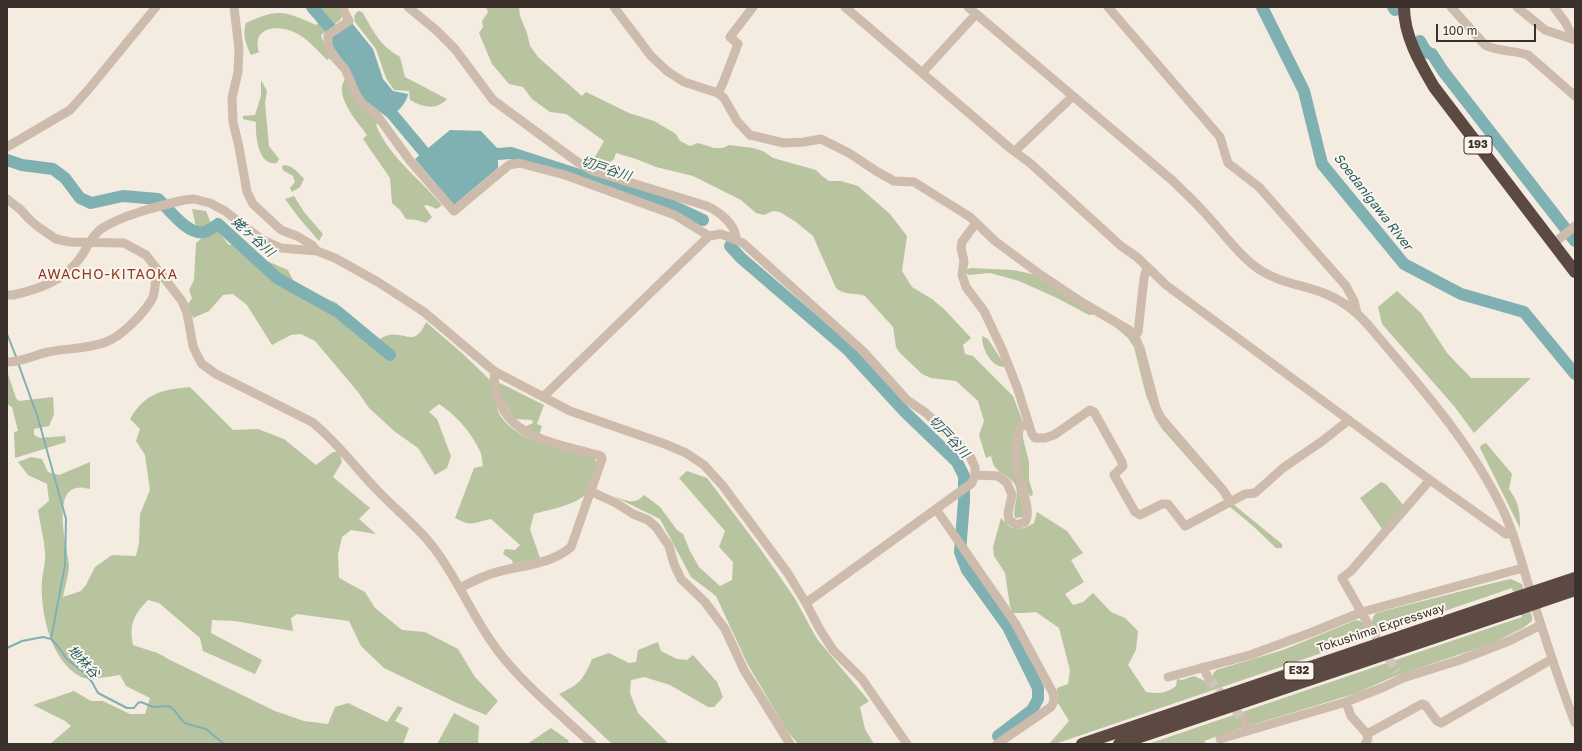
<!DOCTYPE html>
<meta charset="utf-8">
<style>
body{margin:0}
#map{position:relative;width:1582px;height:751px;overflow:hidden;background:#f4ebe1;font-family:"Golos Text",sans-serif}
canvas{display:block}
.frame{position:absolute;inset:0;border:8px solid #3b302b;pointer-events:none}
.scale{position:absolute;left:1436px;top:24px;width:100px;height:18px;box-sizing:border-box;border:2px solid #3b302b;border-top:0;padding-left:5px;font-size:12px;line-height:14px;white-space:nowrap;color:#3b302b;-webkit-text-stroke:3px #fbf5ee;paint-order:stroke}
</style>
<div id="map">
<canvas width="1582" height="751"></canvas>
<div class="frame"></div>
<div class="scale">100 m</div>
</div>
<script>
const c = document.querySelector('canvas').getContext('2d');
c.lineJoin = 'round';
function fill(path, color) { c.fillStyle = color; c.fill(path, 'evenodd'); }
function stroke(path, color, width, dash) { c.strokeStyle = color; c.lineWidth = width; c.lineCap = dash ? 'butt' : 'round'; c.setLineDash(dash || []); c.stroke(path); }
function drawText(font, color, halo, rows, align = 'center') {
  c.font = font + ' "Golos Text","Noto Sans JP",sans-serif'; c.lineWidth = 4; c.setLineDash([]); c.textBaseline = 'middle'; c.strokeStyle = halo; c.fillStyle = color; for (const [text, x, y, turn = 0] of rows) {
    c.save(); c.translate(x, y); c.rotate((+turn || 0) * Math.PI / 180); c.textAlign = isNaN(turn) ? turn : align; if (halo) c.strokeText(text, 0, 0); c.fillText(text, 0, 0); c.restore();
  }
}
fill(new Path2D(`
 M315 7H338L343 15 340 20 321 35 323 41 331 57 327 60C318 51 308 39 296 33 279 24 251 26 259 52L251 55C246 45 242 34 246 23 279 8 284 11 316 25L325 18Z
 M486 7H519L520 16 527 33 530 46 538 57 582 96 586 92 629 113 654 121 676 134 680 141 690 146 698 143 714 148H723L729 145 753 148 763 151 773 158 816 170 822 176 829 181H841L858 186 890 214 907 236 902 271 912 287 932 299 945 310 971 338 963 345 965 354 973 356 1013 396 1019 412 1022 419 1023 438 1029 462V480L1033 493 1032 496 1029 495 1023 481 1016 479 1024 513 1023 517 1015 518C1012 507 1021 494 1014 483 1010 477 1000 474 996 468 993 466 992 460 991 456L986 458 979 435 984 421 978 401 956 381 931 378 922 374 899 352 896 347 893 327 865 296C854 292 845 296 836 288L813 236 796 222 780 212 773 211 764 215 756 213 741 200 693 176 656 167 636 159 616 153 614 159 603 168H594L591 164 604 141 566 114 550 112 532 99 523 87 509 84 492 64 479 33 483 27 482 21 488 12Z
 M358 11 362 12C375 33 378 44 400 57L405 77 447 99C436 111 423 107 410 100L409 91 394 90 386 78 376 49 355 22 354 16Z
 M346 77 378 123 376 125C389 157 420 179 442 205L437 209 427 205 424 206 432 217 426 223 417 220 406 219 400 210 392 203 390 178 363 139 367 135C358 123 344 107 342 92 341 86 344 81 346 77Z
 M261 80 267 91 265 103 269 146 279 159 277 163C258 167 255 134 256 122L243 119V116L255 115 261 96Z
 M283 165C292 165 299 173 304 179L300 187 292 192 290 188 295 182 293 176 284 171 282 168Z
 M294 196 304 212 323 234 319 241 299 218 285 199Z
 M192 209 206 211 210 221 229 245 235 243 260 258 288 270 295 284 312 293 337 303 373 345C377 342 381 337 386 336 405 329 414 350 426 322L463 354 489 379 494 392 500 383 544 405 537 424 542 426 539 435 524 427 533 423 532 420 515 419 502 399 495 401C497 406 498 414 502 418 520 443 566 450 595 458L597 466 586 494C574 506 550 509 534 514L530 529 540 558 513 564 512 560 503 554 505 549 515 550 520 545 491 519C473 522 474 528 455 518L474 468 483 466C482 461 482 455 480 451 471 432 456 415 439 404L429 412 437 419 451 456 447 468 435 475 418 448 394 431 369 408 358 392 315 341 301 334 291 335 272 345 247 305 233 294 223 295 209 311 193 318 188 304 192 298 189 290 194 280 196 243 202 238 196 227Z
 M970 268 1013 270 1037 275 1097 314 1089 315 1057 298 1019 281 990 273 968 275 966 271Z
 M1397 291 1421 313 1447 353 1471 378H1531L1474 433 1454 406 1382 324 1378 307Z
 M1114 326 1126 331 1136 343 1153 406 1214 486 1210 483 1163 430 1155 418 1146 395 1134 347 1128 338Z
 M982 336 988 339 1006 367C991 368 982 349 982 336Z
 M7 371 16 398 19 401 53 397 54 414 49 426 34 429V435L40 438 65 436 66 442 15 458 14 432 18 431 12 407 7 404Z
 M190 387 233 430 258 429 284 439 316 465 333 452H339L342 462 333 477 370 508 359 519 376 534 351 530 342 537 338 555 339 578 365 592 375 608 402 630 425 632 458 649 475 677 498 701 486 715 459 704 384 668 361 646 349 621 297 614 291 618 293 631 235 621 212 620 211 633 262 660 255 674 203 651 200 638 159 603 148 600C134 615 129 623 133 645 146 650 157 651 168 659L275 711 304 721 328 724 335 707 348 703 387 722 398 706 403 708 395 721 409 728 403 744H50L71 726 65 721 33 705 74 691 91 701H103L130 714H145L150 698 126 686 120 675C111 676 90 681 81 677 50 661 40 611 42 580 43 571 46 561 45 552 44 538 40 524 38 510L49 501 47 484 28 475 18 462 31 457 42 459 48 472 59 475 90 462V489C47 476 67 545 69 564 69 574 65 587 63 597L81 591 86 585 95 567 112 555 136 556 139 543 140 514 150 490 145 455 136 441 140 429 130 419C145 393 161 390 190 387Z
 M1486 443 1512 474 1509 489C1519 503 1520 511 1520 528L1480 448 1481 445Z
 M687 471 707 478 759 547 794 597 817 639 869 701 860 707 865 729 874 744H798L787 731 747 663 716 596 691 577 660 519 613 496C626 500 634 506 644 495L660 507 677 530 683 534 690 551 699 567 720 586 732 580 733 562 719 547 725 531 679 478Z
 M1381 482 1386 484 1404 506 1383 530 1360 498Z
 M1233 504 1282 544V548H1276L1253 526 1229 506Z
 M1037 512 1067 531 1083 553 1071 560 1084 582 1065 594 1073 605 1083 602 1093 593 1111 612 1125 618 1138 631 1136 650 1128 665 1146 692C1157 694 1166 694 1176 686L1177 679 1182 680 1194 676 1205 681 1213 678V674L1216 670 1283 650 1356 620 1360 621 1367 625 1371 624 1373 617 1376 613 1497 582 1511 579 1522 584 1532 617V621L1523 628 1493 643 1393 677 1354 694 1238 729 1204 741 1207 744H1148L1522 617 1512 588 1055 744H1049L1069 721 1058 703 1057 688 1068 684 1070 670 1059 628 1036 612 1024 613H1013L1010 606 1005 573 994 556 993 547 1001 518C1012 531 1019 532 1034 523Z
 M658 642 661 651 677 659 687 660 693 655 717 682 723 697 714 707H708L670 685 644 677 631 680 630 693 638 713 669 744H612L559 694C579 684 583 681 592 659L609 653 629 663 636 662 638 650Z
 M454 713 479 726 478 744H437Z
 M551 728 568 740 569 744H527Z`), '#b8c4a0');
fill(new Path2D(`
 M352 23 373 49 383 79 393 91 408 94C407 103 396 114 388 118L362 98 349 70 331 44 332 36Z
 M450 130 481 131 498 149V168L454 205 415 159Z`), '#7fb0b2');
stroke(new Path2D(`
 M7 334 17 359
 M18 363 38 418 66 519 65 565 51 639
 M7 648 22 641 43 637 51 639 57 645 66 658 84 673 92 682 98 693 127 708H134L138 703 141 702 153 707 169 706 175 711 184 723 206 729 224 744`), '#7fb0b2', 2);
stroke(new Path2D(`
 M312 7 331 29
 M1262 7 1304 91 1322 164 1404 264 1461 294 1524 312 1575 374
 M1393 7 1395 10
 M1420 41C1423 46 1425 53 1432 54L1443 71 1575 241
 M393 115 424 152
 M498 154 511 153 666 203 703 220
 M7 160 22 165 53 169 65 178 80 198 91 203 123 196 158 199C169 209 188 236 204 232 209 231 214 227 218 224L277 278 338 312 390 355
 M730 246 741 258 847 349 905 412 957 462 964 476V501L960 552 967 570 1008 627 1038 688V699L1032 710 998 736`), '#7fb0b2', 12);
stroke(new Path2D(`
 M1368 624 1397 672
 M1209 679 1243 719`), '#cfc6bd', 9, [9, 4.5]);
stroke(new Path2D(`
 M234 7 239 49 238 72 232 98 233 122 239 147 247 192 253 204 281 230 297 236 312 245 317 251
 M342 7 349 21 328 35V45L334 57 345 69 356 94 362 103 376 114 411 162 454 211 509 165 519 163 565 175 675 215 709 236
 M408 7 436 30 455 49 493 100 576 161 593 171 707 206C720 212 736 225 736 239
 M614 7 651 56 667 71 684 82 718 93 724 98 737 121 750 135 784 143 804 142 821 139 849 153 876 171 894 181 914 182 970 217 995 241 1041 275 1083 303 1129 330 1135 337 1140 348 1156 408 1161 418 1223 490 1230 501
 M845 7 1011 149 1030 163 1121 246 1137 257 1166 285 1430 480 1506 534H1513
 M968 7 1173 181C1183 191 1194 201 1203 211 1222 231 1238 255 1260 270 1280 283 1304 285 1326 294 1344 301 1357 312 1369 326 1418 384 1470 441 1503 510 1515 535 1522 564 1530 590 1544 635 1558 679 1575 723
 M1108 7 1220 137 1228 163 1259 187 1346 286 1354 301 1357 313
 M1451 7 1485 45C1498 52 1514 50 1528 55L1575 96
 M1517 7 1545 30 1575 40
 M1554 7 1565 22 1574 39
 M922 73 976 14
 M718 93 723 83 738 44 730 37 753 7
 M7 147 70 110 88 90 156 7
 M1015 151 1073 96
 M7 199 21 210 28 218 37 226 56 239 70 242 124 243 146 255 182 301 187 313 193 346 197 355 202 364 216 374 312 422C337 442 355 467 377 490 398 512 422 530 439 555 461 586 475 621 498 651 524 685 560 714 592 744
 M976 223 962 242 961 248 964 261 962 275 966 287 984 311 1002 349 1017 387 1032 434 1035 438H1045L1054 435 1090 410 1094 412 1122 462 1123 466 1114 475 1135 512 1140 515 1162 504H1168L1185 526 1245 494 1255 493 1283 468 1321 442 1349 420
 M1553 244 1575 226
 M7 295H13C39 289 64 281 80 258 87 249 91 236 101 229 122 215 159 206 184 200L194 199 210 203 225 211 261 239 281 248 317 251 335 258 378 282 424 312 494 371 570 411 665 444 686 453 704 465 723 486 787 572 806 603 819 628 833 650 862 679 907 744
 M1135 337 1138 332 1144 278 1147 268
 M7 362C22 362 34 355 48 352 67 348 88 349 106 342 122 336 142 315 151 301 157 292 153 280 159 272
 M543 397 709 236 721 234 743 243 863 351 907 400 926 413 969 454 975 467V475L972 483 806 603
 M975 475 998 476 1007 483 1012 495 1008 513 1009 520 1017 525 1025 522C1033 511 1019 483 1017 470 1015 455 1015 441 1020 427L1027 424
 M590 491 616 503 633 514 648 520 656 527 669 546 674 564 681 579 705 602 725 629 744 670 790 744
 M936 509 1015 623 1053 693 1054 701 1051 707 997 744
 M460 588C473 581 487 574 501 571 525 565 551 564 571 547L602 459 601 456C550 441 494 438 494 371
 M1368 624 1342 578 1351 571 1430 480
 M1203 667 1209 679
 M1168 677 1250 655 1310 633 1362 612 1523 568
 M1346 702 1351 716 1367 734 1422 704 1425 705 1437 721 1441 723 1552 659
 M1243 719 1251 729
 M1220 739 1346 702 1384 687 1403 678 1460 660 1509 641 1541 625
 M1365 744 1368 739 1367 734`), '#cdbbac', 9);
stroke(new Path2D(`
 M1404 7C1404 36 1420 63 1434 87L1575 272
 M1082 744 1515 598
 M1119 744 1519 609`), '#5c4a42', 12);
stroke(new Path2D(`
 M1515 598 1575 578
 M1519 609 1575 590`), '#5c4a42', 12);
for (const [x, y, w] of [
 [1478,145,28],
 [1299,671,30]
]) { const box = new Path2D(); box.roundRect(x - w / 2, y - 9, w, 18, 3); c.fillStyle = '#fbf5ee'; c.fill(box); stroke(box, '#3b302b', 1); }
drawText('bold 11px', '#3b302b', null, [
 ["193",1478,145],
 ["E32",1299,671]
]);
drawText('12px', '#3b302b', '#fbf5ee', [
 ["Tokushima Expressway",1381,628,-18]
]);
drawText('italic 13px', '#1f5a5e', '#fbf5ee', [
 ["切戸谷川",606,169,18],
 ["Soedanigawa River",1373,202,52],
 ["姥ヶ谷川",253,237,42],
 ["切戸谷川",949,437,47],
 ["地林谷",83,662,47]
]);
c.letterSpacing = '1px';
drawText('14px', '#8c3b22', '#fbf5ee', [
 ["AWACHO-KITAOKA",108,275]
]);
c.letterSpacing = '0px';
</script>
